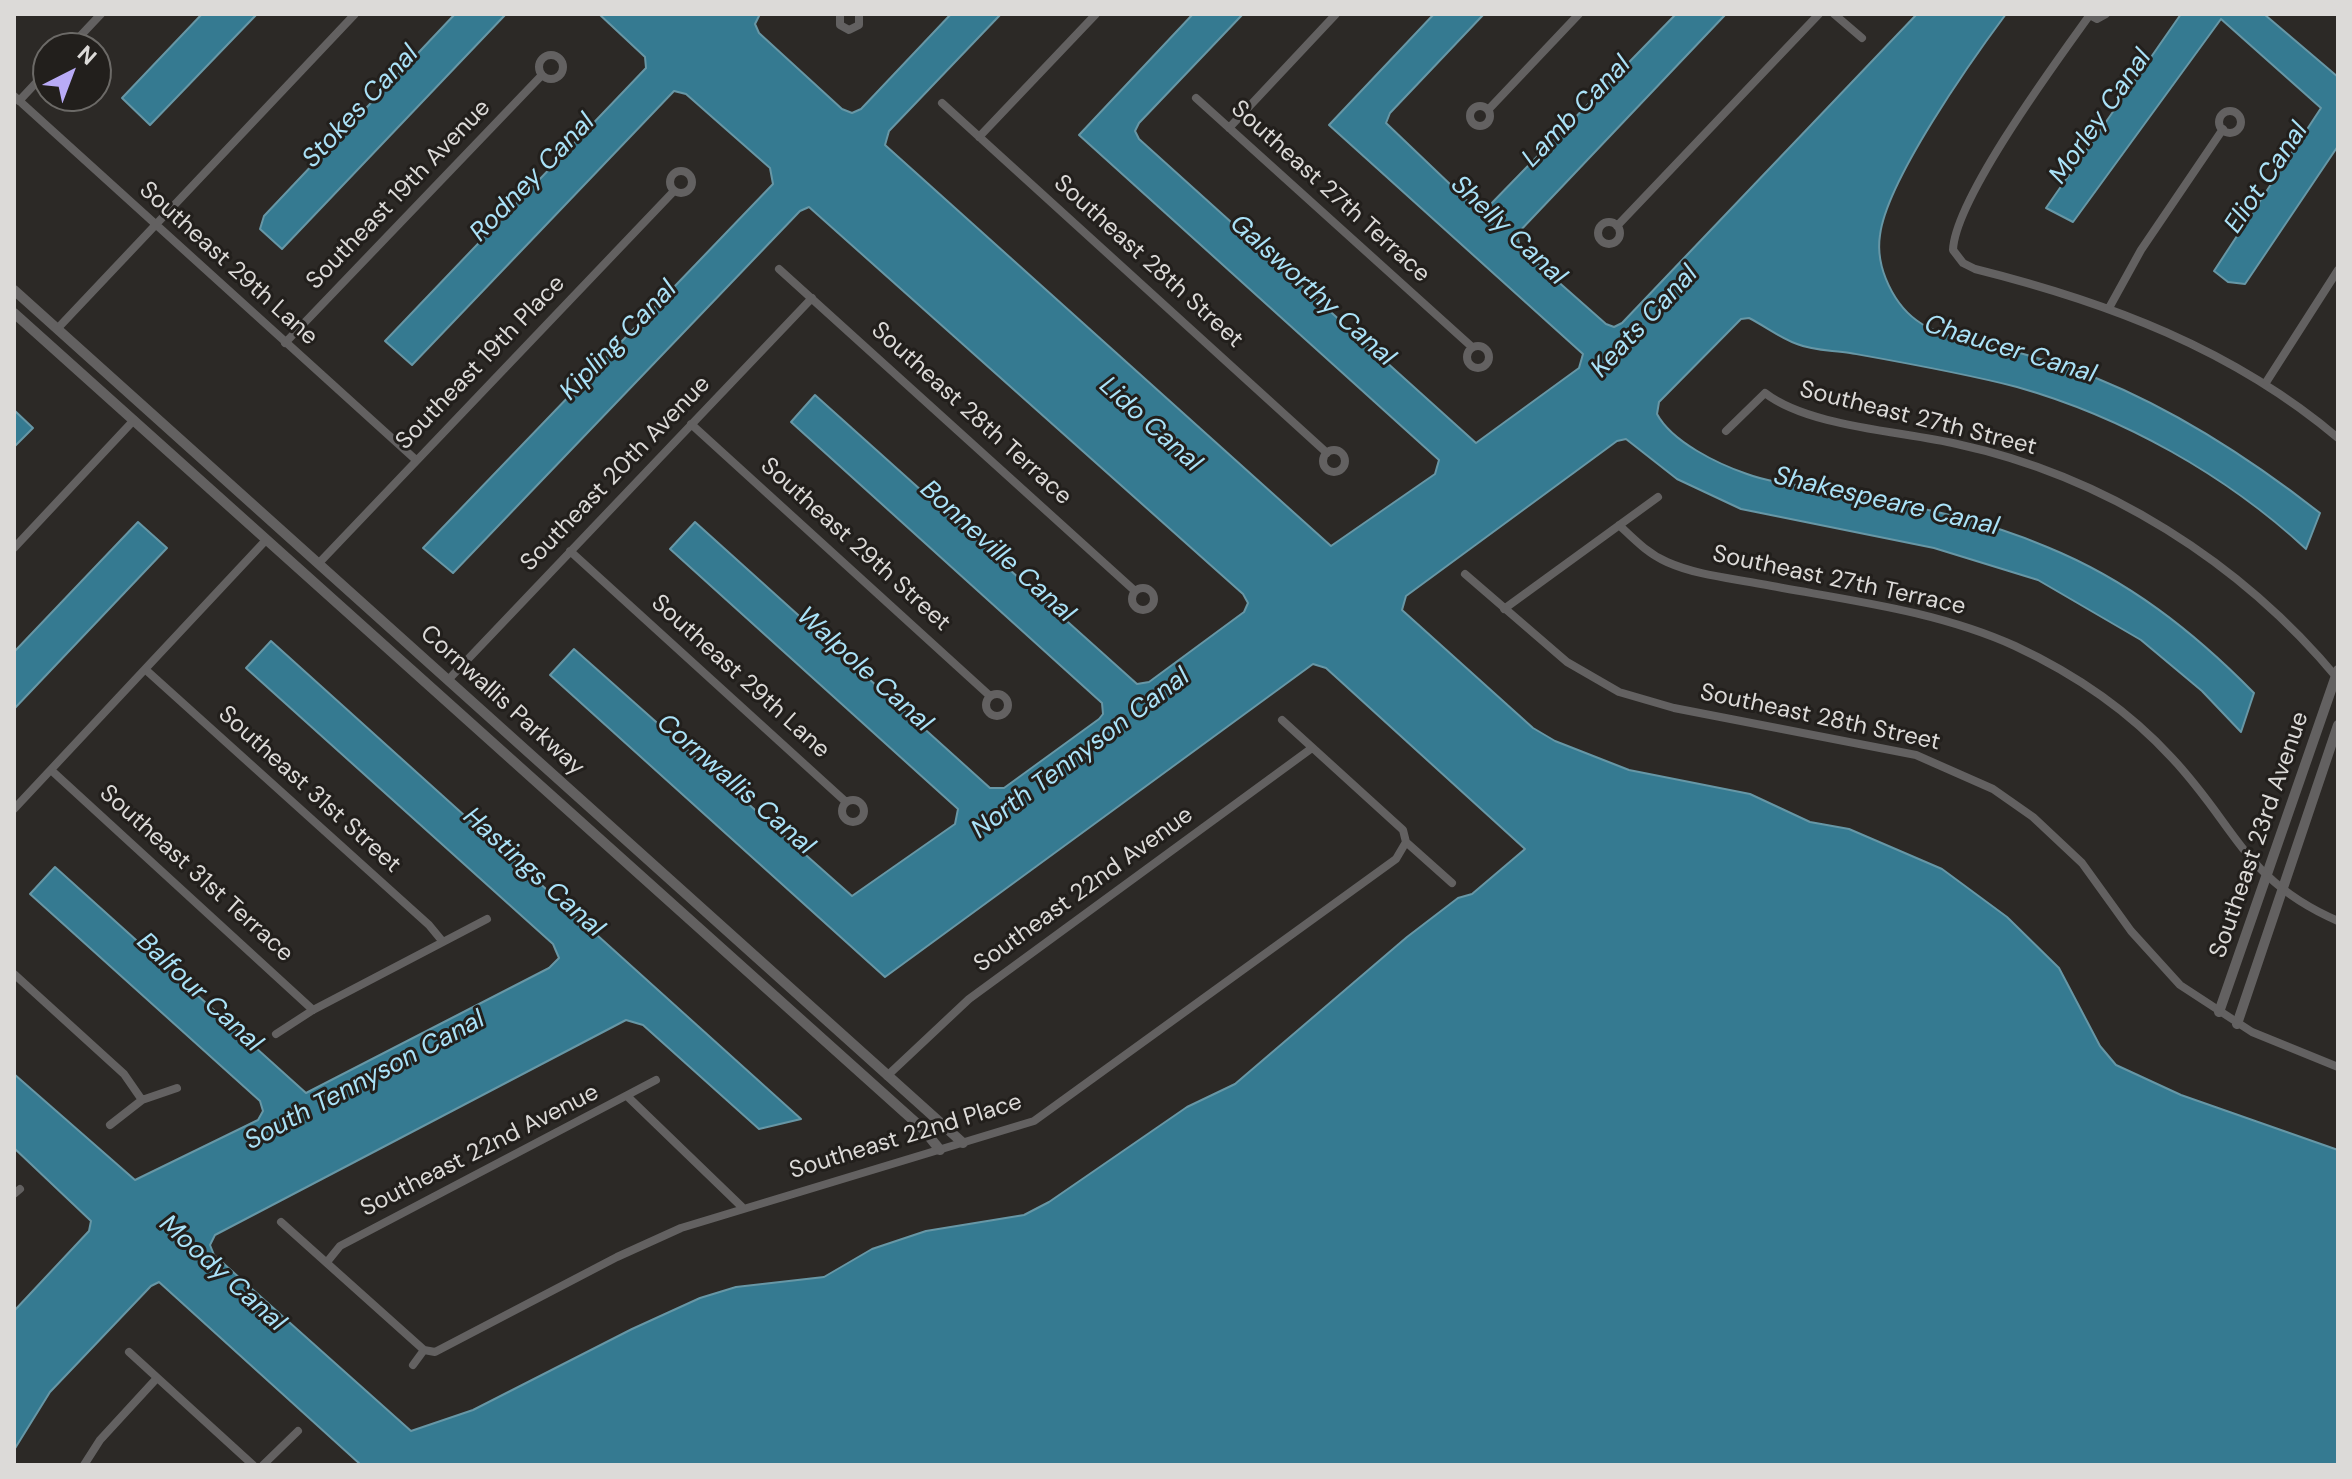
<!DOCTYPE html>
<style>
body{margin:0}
#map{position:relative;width:2352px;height:1479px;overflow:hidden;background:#2c2926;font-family:"DM Sans",sans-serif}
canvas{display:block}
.frame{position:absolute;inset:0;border:16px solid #dcdad8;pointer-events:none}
.north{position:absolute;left:32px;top:32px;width:80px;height:80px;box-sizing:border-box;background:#221f1c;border:2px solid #6c6a67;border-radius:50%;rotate:42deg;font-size:22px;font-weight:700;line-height:32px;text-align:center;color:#dcdad8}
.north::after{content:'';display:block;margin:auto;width:28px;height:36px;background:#b9abf7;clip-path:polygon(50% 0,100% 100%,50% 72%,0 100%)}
</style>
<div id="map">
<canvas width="2352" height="1479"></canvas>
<div class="frame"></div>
<div class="north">N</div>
</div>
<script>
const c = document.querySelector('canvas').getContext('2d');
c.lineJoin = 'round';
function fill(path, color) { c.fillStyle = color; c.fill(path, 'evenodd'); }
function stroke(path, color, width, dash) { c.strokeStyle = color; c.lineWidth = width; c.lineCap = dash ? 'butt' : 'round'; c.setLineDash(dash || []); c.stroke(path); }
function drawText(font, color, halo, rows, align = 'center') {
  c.font = font + ' "DM Sans",sans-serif'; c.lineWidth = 6; c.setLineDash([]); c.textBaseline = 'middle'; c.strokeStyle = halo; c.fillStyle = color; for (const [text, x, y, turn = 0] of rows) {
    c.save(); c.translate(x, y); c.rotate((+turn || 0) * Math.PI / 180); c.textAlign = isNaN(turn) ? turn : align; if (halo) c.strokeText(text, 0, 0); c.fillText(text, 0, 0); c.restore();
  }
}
const water = new Path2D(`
 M202 14H257L150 125 122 98Z
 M455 14H506L282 249 260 229 264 216Z
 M599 14H760L755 24 759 33 842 109 852 113 861 109 951 14H1001L889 131 885 145 1331 546 1435 474 1439 460 1079 135 1193 14H1243L1139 123 1135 131 1139 139 1476 443 1579 368 1583 354 1329 125 1434 14H1484L1390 113 1386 123 1475 208 1484 211 1676 14 1725 15 1517 234 1520 248 1606 324 1614 327 1622 323 1917 14H2006C1971 61 1887 180 1880 235 1875 267 1894 307 1922 324 1948 339 1980 343 2009 350 2039 358 2068 367 2096 378 2177 411 2251 459 2320 513L2306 549C2226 475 2123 417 2017 387 1963 373 1906 363 1850 353 1832 350 1814 351 1797 344 1780 338 1765 326 1749 318L1741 319 1659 402 1657 414C1672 442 1718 464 1747 474 1774 484 1808 486 1836 491 1908 505 1979 518 2047 547 2128 580 2193 631 2254 693L2241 732 2202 691 2141 640 2038 580 1934 548 1741 509 1677 479 1626 439 1617 441 1406 596 1402 610 1533 728 1555 741 1629 770 1750 794 1810 822 1849 829 1942 869 2007 917 2059 968 2100 1046 2116 1065 2181 1095 2338 1150V1465H361L159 1282 151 1286 50 1392 14 1450V1311L89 1231 91 1221 14 1148V1074L135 1180 258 1120 263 1111 260 1101 30 894 55 867 306 1093 549 968 559 958 553 944 246 668 271 641 801 1119 759 1129 643 1025 626 1020 215 1235 210 1245 214 1255 411 1431 473 1410 632 1329 700 1298 736 1287 824 1277 872 1249 926 1231 1024 1215 1049 1202 1187 1107 1235 1084 1407 937 1458 898 1472 894 1525 849 1326 668 1313 664 885 977 550 675 574 649 852 896 955 824 958 809 670 549 695 522 990 788H1004L1099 719 1103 714 1102 703 791 422 815 395 1137 684 1149 682 1244 612 1248 603 1243 594 809 207 800 211 453 573 423 548 773 184 770 168 686 94 674 91 412 365 385 341 646 68 645 57Z
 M2181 14H2264L2338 77V146L2245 284 2228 282 2214 271 2321 108 2221 19 2073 222 2046 208Z
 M14 410 33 428 14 447Z
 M138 522 167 548 14 709V652Z`);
fill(water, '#357a91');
stroke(water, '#6797a6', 2);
stroke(new Path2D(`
 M840 14V25L849 30 859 25V14
 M1834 14 1862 38
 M2088 14 2097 19 2106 14
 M2089 16C2056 62 1955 199 1953 250L1963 263 1975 269C2107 302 2233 349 2338 438
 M69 48 101 14
 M539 67a12 12 0 1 1 24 0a12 12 0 1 1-24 0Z
 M14 96 416 460
 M1196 98 1472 347
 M19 101 48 70
 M942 103 1327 453
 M1470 116a10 10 0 1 1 20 0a10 10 0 1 1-20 0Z
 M1488 110 1579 14
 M2219 122a11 11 0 1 1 22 0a11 11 0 1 1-22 0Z
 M1229 128 1336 14
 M979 137 1096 14
 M670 182a11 11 0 1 1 22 0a11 11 0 1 1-22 0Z
 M1598 233a11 11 0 1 1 22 0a11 11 0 1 1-22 0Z
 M1617 226 1819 14
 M779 269 1135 591
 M2109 308 2141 250 2223 129
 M58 328 355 14
 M285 343 542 75
 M1467 357a11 11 0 1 1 22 0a11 11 0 1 1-22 0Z
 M2265 384 2338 270
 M691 424 990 696
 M1726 431 1765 393C1809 427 1901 431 1957 444 2105 476 2241 562 2338 679
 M1323 461a11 11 0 1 1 22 0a11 11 0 1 1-22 0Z
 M1619 525C1634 539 1647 553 1667 562 1696 575 1730 578 1761 584 1845 600 1936 610 2015 646 2073 673 2128 710 2172 758 2236 826 2245 881 2338 921
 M14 548 134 420
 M570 551 846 802
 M319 563 674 191
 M1465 574 1567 662 1619 692 1674 708 1916 755 1993 789 2033 817 2082 863 2131 931 2180 985 2252 1032 2338 1067
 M1132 599a11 11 0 1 1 22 0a11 11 0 1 1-22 0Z
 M1504 609 1658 497
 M146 670 429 925 443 942
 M449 679 812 298
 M986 705a11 11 0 1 1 22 0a11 11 0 1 1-22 0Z
 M1282 720 1403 830 1406 842 1452 883
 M51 770 313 1010
 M842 811a11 11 0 1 1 22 0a11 11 0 1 1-22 0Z
 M14 809 266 540
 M14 974 124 1074 142 1100 177 1088
 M276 1034 313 1010 487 919
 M887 1076 969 999 1312 748
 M627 1096 742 1207
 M110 1125 142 1100
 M14 1194 20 1189
 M281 1222 424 1350
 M327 1262 340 1246 656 1080
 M424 1350 435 1352 617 1257 681 1228 1034 1121 1396 859 1406 842
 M129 1352 253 1465
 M413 1365 424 1350
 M84 1465 100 1440 157 1378
 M263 1465 298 1431`), '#636161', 8);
stroke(new Path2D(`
 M14 290 963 1143
 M14 313 923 1129 940 1150
 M2219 1012 2338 670
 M2237 1024 2338 725`), '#636161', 10);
drawText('24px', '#dcdad8', '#221f1c', [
 ["Southeast 27th Terrace",1330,192,42],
 ["Southeast 19th Avenue",399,195,-46],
 ["Southeast 28th Street",1148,262,42],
 ["Southeast 29th Lane",228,264,42],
 ["Southeast 19th Place",481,363,-46],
 ["Southeast 28th Terrace",971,414,42],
 ["Southeast 27th Street",1918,419,14],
 ["Southeast 20th Avenue",616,474,-46],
 ["Southeast 29th Street",855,545,42],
 ["Southeast 27th Terrace",1839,581,12],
 ["Southeast 29th Lane",740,677,42],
 ["Cornwallis Parkway",502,701,42],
 ["Southeast 28th Street",1820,718,12],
 ["Southeast 31st Street",309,790,42],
 ["Southeast 23rd Avenue",2260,835,-71],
 ["Southeast 31st Terrace",196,874,42],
 ["Southeast 22nd Avenue",1084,890,-36],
 ["Southeast 22nd Place",906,1137,-17],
 ["Southeast 22nd Avenue",480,1151,-27]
]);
drawText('italic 26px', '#aae2f8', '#221f1c', [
 ["Stokes Canal",361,107,-47],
 ["Lamb Canal",1577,112,-46],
 ["Morley Canal",2101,117,-55],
 ["Rodney Canal",533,178,-46],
 ["Eliot Canal",2267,178,-56],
 ["Shelly Canal",1508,231,43],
 ["Galsworthy Canal",1312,291,42],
 ["Keats Canal",1645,322,-47],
 ["Kipling Canal",619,341,-46],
 ["Chaucer Canal",2010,350,17],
 ["Lido Canal",1150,425,42],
 ["Shakespeare Canal",1886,502,13],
 ["Bonneville Canal",997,552,42],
 ["Walpole Canal",864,670,42],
 ["North Tennyson Canal",1081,754,-37],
 ["Cornwallis Canal",735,785,41],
 ["Hastings Canal",533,873,42],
 ["Balfour Canal",199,993,43],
 ["South Tennyson Canal",365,1081,-28],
 ["Moody Canal",222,1274,42]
]);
</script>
